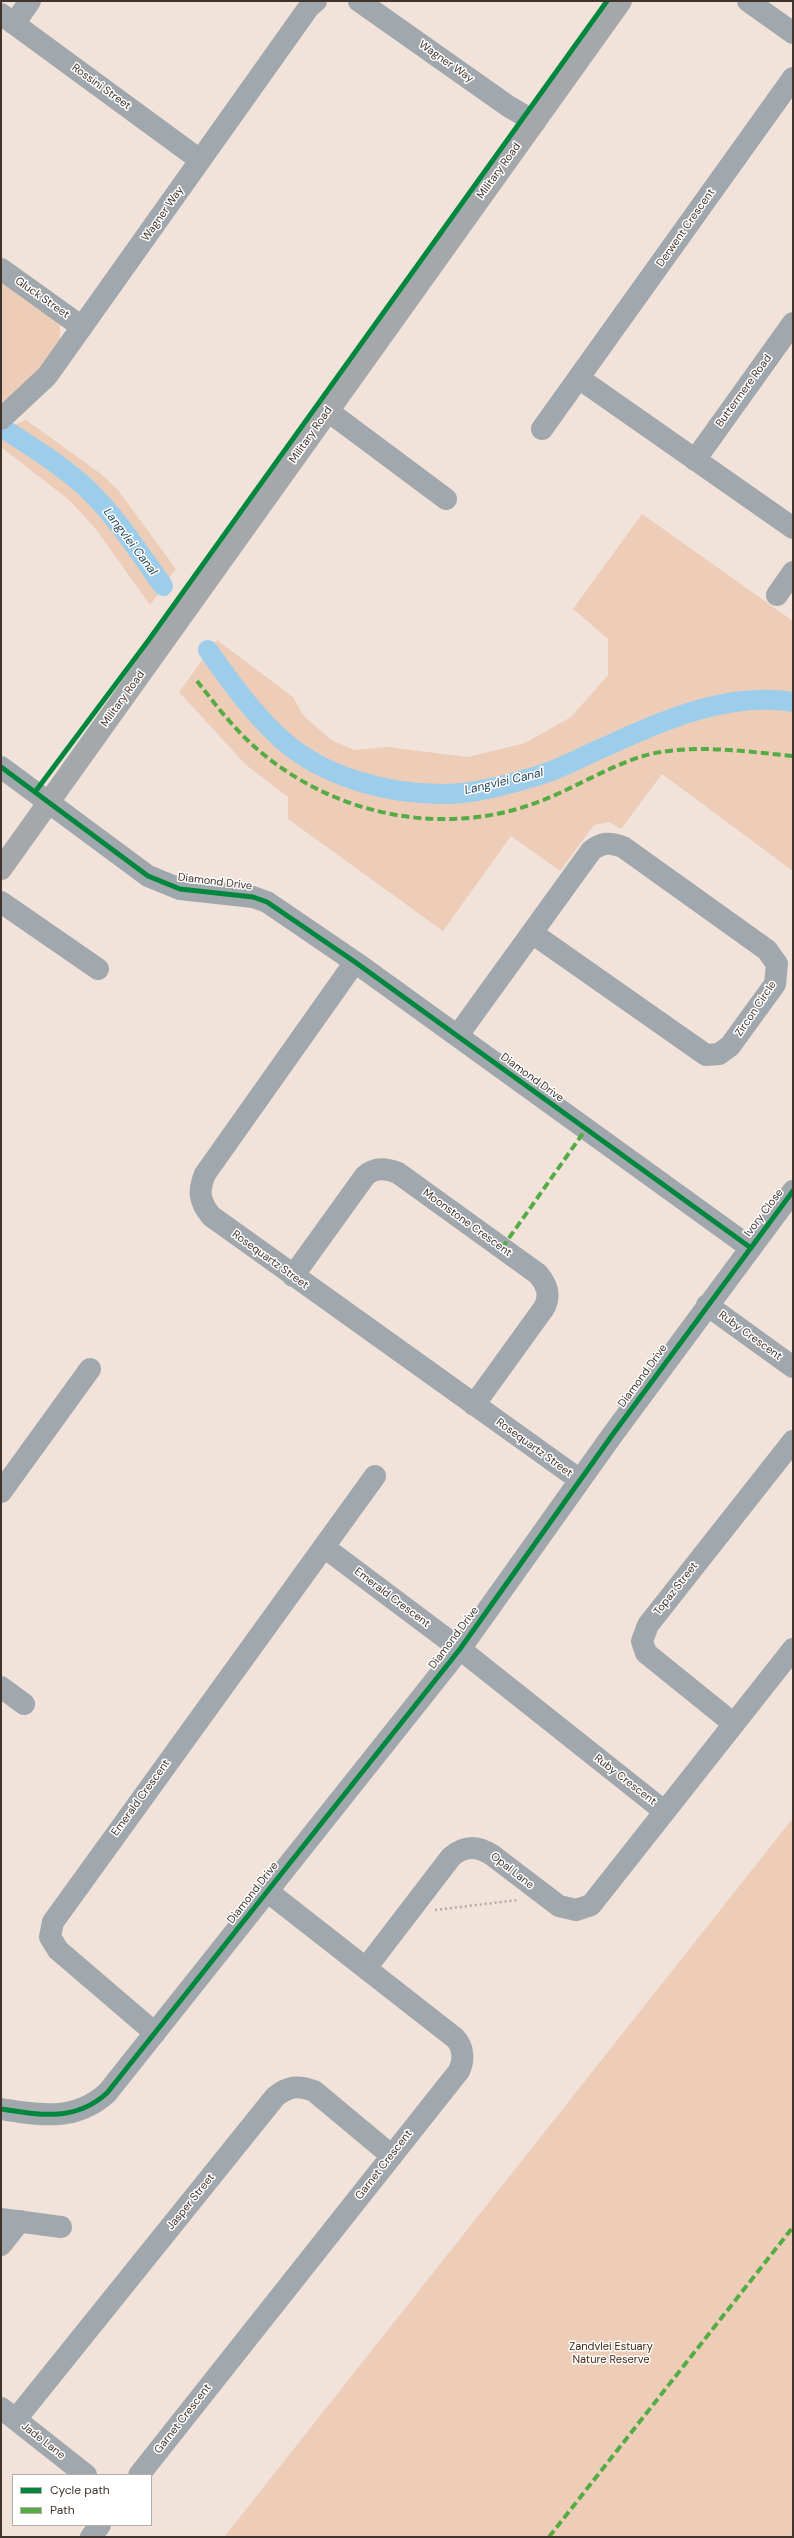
<!DOCTYPE html>
<style>
body{margin:0}
#map{position:relative;width:794px;height:2538px;overflow:hidden;background:#f1e3d9;font-family:"DM Sans",sans-serif}
canvas{display:block}
.frame{position:absolute;inset:0;border:2px solid #40332b;pointer-events:none}
.legend{position:absolute;left:12px;top:2474px;width:140px;height:52px;box-sizing:border-box;background:#fff;border:1px solid #b3adaa;margin:0;padding:5px 7px;list-style:none;font-size:12px;color:#40332b}
.legend li{display:flex;align-items:center;gap:8px;height:20px}
.legend b{width:20px;border:1px solid #b3adaa}
</style>
<div id="map">
<canvas width="794" height="2538"></canvas>
<div class="frame"></div>
<ul class="legend">
<li><b style="height:5px;background:#00873e"></b>Cycle path</li>
<li><b style="height:5px;background:#56ac44"></b>Path</li>
</ul>
</div>
<script>
const c = document.querySelector('canvas').getContext('2d');
c.lineJoin = 'round';
function fill(path, color) { c.fillStyle = color; c.fill(path, 'evenodd'); }
function stroke(path, color, width, dash) { c.strokeStyle = color; c.lineWidth = width; c.lineCap = dash ? 'butt' : 'round'; c.setLineDash(dash || []); c.stroke(path); }
function drawText(font, color, halo, rows, align = 'center') {
  c.font = font + ' "DM Sans",sans-serif'; c.lineWidth = 3; c.setLineDash([]); c.textBaseline = 'middle'; c.strokeStyle = halo; c.fillStyle = color; for (const [text, x, y, turn = 0] of rows) {
    c.save(); c.translate(x, y); c.rotate((+turn || 0) * Math.PI / 180); c.textAlign = isNaN(turn) ? turn : align; if (halo) c.strokeText(text, 0, 0); c.fillText(text, 0, 0); c.restore();
  }
}
fill(new Path2D(`
 M1 278 56 319 60 326V341L34 379 1 408Z
 M26 420 101 474 118 490 176 569 150 605 95 528 69 500 1 447V436L14 425Z
 M642 514 793 621V871L662 774 621 829 609 822 594 825 560 871 511 836 443 931 288 819V797L246 765 179 692 217 640 293 697 303 715 331 740 354 750 387 747 468 757 525 743 571 717 608 675V639L573 609Z
 M793 1818V2537H224Z`), '#edcdb7');
stroke(new Path2D(`
 M1 427C29 445 58 463 83 485 115 514 138 551 163 586
 M208 650C230 681 251 711 279 737 322 777 386 794 444 794 475 794 510 784 540 775 563 768 585 755 607 746 665 720 728 691 793 702`), '#9cceec', 20);
stroke(new Path2D(`
 M435 1910 518 1900`), '#acacaa', 2.5, [2, 3]);
stroke(new Path2D(`
 M359 1 508 106 535 122
 M748 1 793 33
 M1 14 200 160
 M14 24 30 1
 M1 269 82 327
 M580 379 793 528
 M328 411 446 499
 M1 419 47 376 309 7 316 1
 M542 429 793 78
 M695 460 793 323
 M777 595 793 572
 M1 767 148 876 180 889 253 897 267 902 355 962 751 1248
 M1 902 98 969
 M355 962 205 1174C198 1191 199 1201 211 1216L580 1480
 M458 1035 591 851C602 842 610 842 623 847L767 950 777 964 775 984 730 1046 719 1054 706 1055 532 933
 M293 1276 365 1176C375 1167 386 1168 398 1173L538 1274C547 1285 551 1295 544 1308L474 1405
 M707 1305 793 1367
 M1 1492 90 1369
 M324 1547 460 1649 664 1811
 M1 1687 24 1704
 M734 1724 646 1653 642 1641 648 1625 793 1441
 M366 1968 451 1857C465 1845 477 1846 492 1855L559 1906 576 1910 591 1905 793 1649
 M155 2033 58 1950 50 1937 53 1922 375 1476
 M1 2109C40 2115 75 2122 107 2093L460 1649 613 1434 793 1191
 M1 2219 61 2227
 M1 2245 20 2221
 M1 2408 86 2475
 M16 2419 275 2097C288 2086 298 2085 314 2091L392 2156
 M139 2475 459 2071C464 2061 464 2047 455 2038L267 1891
 M91 2537 100 2525`), '#a1a8ad', 22);
stroke(new Path2D(`
 M1 869 621 1`), '#a4a8ab', 22);
stroke(new Path2D(`
 M197 681C215 704 234 729 256 748 330 813 436 837 530 805 572 791 620 758 661 752 705 745 749 752 793 756
 M502 1248 586 1129
 M549 2537 793 2227`), '#56ac44', 4, [8, 4]);
stroke(new Path2D(`
 M1 767 148 876 180 889 253 897 267 902 355 962 751 1248
 M35 792 148 641 607 1
 M1 2109C40 2115 75 2122 107 2093L460 1649 613 1434 793 1191`), '#00873e', 5);
drawText('11px', '#40332b', '#fff', [
 ["Wagner Way",446,62,35],
 ["Rossini Street",101,87,36],
 ["Military Road",499,171,-54],
 ["Wagner Way",163,214,-55],
 ["Derwent Crescent",686,228,-55],
 ["Gluck Street",42,298,35],
 ["Buttermere Road",744,391,-54],
 ["Military Road",311,435,-55],
 ["Military Road",123,699,-54],
 ["Diamond Drive",215,882,7],
 ["Zircon Circle",756,1009,-56],
 ["Diamond Drive",532,1078,36],
 ["Ivory Close",764,1213,-53],
 ["Moonstone Crescent",467,1223,36],
 ["Rosequartz Street",270,1260,36],
 ["Ruby Crescent",750,1336,36],
 ["Diamond Drive",643,1376,-54],
 ["Rosequartz Street",534,1448,36],
 ["Topaz Street",676,1589,-52],
 ["Emerald Crescent",392,1598,37],
 ["Diamond Drive",454,1638,-53],
 ["Ruby Crescent",625,1780,38],
 ["Emerald Crescent",141,1798,-54],
 ["Opal Lane",512,1871,38],
 ["Diamond Drive",253,1893,-52],
 ["Garnet Crescent",384,2165,-52],
 ["Jasper Street",191,2202,-51],
 ["Garnet Crescent",183,2419,-52],
 ["Jade Lane",43,2441,38]
]);
drawText('11px', '#432712', '#fff', [
 ["Zandvlei Estuary",611,2347],
 ["Nature Reserve",611,2360]
]);
drawText('italic 12px', '#1d3f53', '#fff', [
 ["Langvlei Canal",130,542,53],
 ["Langvlei Canal",504,782,-13]
]);
</script>
